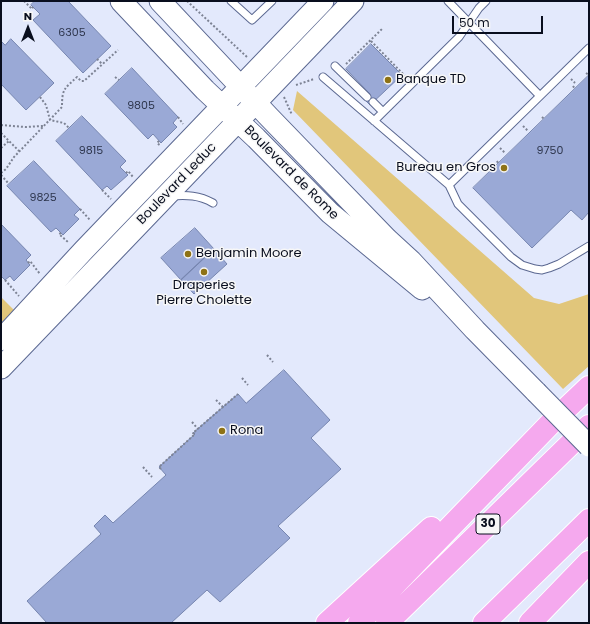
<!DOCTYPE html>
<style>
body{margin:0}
#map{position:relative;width:590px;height:624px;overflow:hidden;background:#e3e9fc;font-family:Poppins,sans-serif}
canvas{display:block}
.frame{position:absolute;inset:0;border:2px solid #090e1e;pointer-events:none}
.north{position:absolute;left:8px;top:8px;width:40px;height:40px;-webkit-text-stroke:3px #f7f7f7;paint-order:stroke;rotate:0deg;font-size:11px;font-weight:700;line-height:16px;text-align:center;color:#090e1e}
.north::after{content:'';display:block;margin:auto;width:14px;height:18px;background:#090e1e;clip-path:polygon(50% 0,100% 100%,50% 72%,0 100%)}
.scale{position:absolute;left:452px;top:16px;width:91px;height:18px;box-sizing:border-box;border:2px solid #090e1e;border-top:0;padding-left:5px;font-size:12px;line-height:14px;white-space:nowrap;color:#090e1e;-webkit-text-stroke:3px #f7f7f7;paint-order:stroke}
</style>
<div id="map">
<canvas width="590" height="624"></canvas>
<div class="frame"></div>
<div class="north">N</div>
<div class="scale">50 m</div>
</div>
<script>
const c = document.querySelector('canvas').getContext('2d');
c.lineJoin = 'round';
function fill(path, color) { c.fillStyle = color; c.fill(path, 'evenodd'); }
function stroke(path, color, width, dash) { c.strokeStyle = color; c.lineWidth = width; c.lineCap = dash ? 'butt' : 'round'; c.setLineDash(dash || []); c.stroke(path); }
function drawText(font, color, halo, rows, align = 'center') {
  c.font = font + ' Poppins,sans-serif'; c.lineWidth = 3; c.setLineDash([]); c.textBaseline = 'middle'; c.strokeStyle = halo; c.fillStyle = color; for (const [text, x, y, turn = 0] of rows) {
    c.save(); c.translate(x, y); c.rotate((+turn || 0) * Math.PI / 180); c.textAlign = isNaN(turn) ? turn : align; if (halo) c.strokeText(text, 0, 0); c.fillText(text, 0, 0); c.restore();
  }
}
fill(new Path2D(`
 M297 91 534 298 559 304 589 294V366L563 389 293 110Z
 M1 297 14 310 1 323Z`), '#e1c67b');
const building = new Path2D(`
 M35 1H68L111 46 83 73 33 20 40 14 31 5Z
 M11 39 54 83 26 110 1 84V41L5 45Z
 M371 44 402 75 370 105 365 100 370 94 346 69Z
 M132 68 178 117 173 123 177 127 161 143 153 134 148 139 105 94Z
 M589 75V212L582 220 571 210 532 248 473 188Z
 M82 116 126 161 120 167 128 175 111 190 107 186 102 190 56 141Z
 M34 161 80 209 74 215 79 219 63 235 56 228 51 232 7 186Z
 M1 224 31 255 26 260 30 265 14 281 10 276 5 280 1 276Z
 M195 228 214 249 181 280 161 258Z
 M214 249 227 264 194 294 181 280Z
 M284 370 330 420 311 438 341 469 278 526 290 538 220 602 207 590 171 623H47L27 601 101 534 94 526 105 515 113 523 166 475 159 467 195 434 193 433 238 394 246 403Z`);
fill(building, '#9aa9d6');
stroke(building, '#7685af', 1);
const lane = new Path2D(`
 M231 1 252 20 272 1
 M448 1 540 96
 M335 66 367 97
 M323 77 449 185 458 204 511 257 522 265 535 269 542 270 549 268 559 264 589 246
 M373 102 383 112
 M374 121 459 37 479 8 486 1
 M449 185 589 48
 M171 196C187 195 199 195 213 203`);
const secondary = new Path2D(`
 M121 1 205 90 256 138 330 213 422 289
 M160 1 269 117 387 239 411 261 475 330 536 392
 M1 340 84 250 323 1
 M1 368 353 1`);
const highway = new Path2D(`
 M327 623 431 528
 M359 623 398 581 550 424 589 387
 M387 623 589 426
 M484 623 589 520
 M530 623 589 562`);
stroke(lane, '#5b6891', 9);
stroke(secondary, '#5b6891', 23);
stroke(highway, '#fff', 24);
stroke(new Path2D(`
 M24 1 32 9 33 7
 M187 1 247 57
 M1 37V38
 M371 41 405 76
 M97 59 102 64
 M346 64 382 29
 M586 73 589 75
 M115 77 119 80
 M571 79 575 83
 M296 85 314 79
 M573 86 575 89
 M40 97 46 105 50 120 64 123 69 128
 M284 97 292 115
 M178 117 183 124
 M542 117 544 119
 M1 125 25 127 43 126
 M523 126 528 131
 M1 133 19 151
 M159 141 157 143 161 146
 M1 148 9 141
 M500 148 505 153
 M497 161 498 163
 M482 166 487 171
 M1 173 6 169 14 157 62 107C62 89 64 89 77 77L81 81H84L118 50
 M126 173 128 171 133 177
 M1 175 9 184
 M102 190 111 199
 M80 209 90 220
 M61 233 59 234 69 243
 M28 263 30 261 40 274
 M5 280 19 296
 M267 355 273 362
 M242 378 248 385
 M216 400 223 407
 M192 422 198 429
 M143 467 152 477
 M161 469 159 467 195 434 193 433 238 394`), '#7d8394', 2, [2, 2]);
stroke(lane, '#fff', 7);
stroke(secondary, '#fff', 21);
stroke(highway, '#f5a9ee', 22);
const secondaryBridge = new Path2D(`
 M536 392 589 446`);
stroke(secondaryBridge, '#5b6891', 23, []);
stroke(secondaryBridge, '#fff', 21);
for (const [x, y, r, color] of [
 [388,80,4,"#8e7215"],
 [504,168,4,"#8e7215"],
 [188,254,4,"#8e7215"],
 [204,272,4,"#8e7215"],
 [222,431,4,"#8e7215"]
]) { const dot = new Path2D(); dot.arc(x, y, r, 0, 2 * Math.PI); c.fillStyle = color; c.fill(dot); stroke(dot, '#f7f7f7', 1.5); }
drawText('11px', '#2d354c', null, [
 ["6305",72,33],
 ["9805",141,106],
 ["9815",91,151],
 ["9750",550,151],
 ["9825",43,198]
]);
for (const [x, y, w] of [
 [488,524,24]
]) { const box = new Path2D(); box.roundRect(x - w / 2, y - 10, w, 20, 3); c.fillStyle = '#f7f7f7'; c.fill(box); stroke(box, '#090e1e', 1); }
drawText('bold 12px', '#090e1e', null, [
 ["30",488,524]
]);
drawText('13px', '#090e1e', '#f7f7f7', [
 ["Banque TD",396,80],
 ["Bureau en Gros",496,168,"right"],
 ["Benjamin Moore",196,254],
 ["Draperies",204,286,"center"],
 ["Pierre Cholette",204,301,"center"],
 ["Rona",230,431]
], 'left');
drawText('13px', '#090e1e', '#f7f7f7', [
 ["Boulevard de Rome",291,173,45],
 ["Boulevard Leduc",177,184,-46]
]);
</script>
